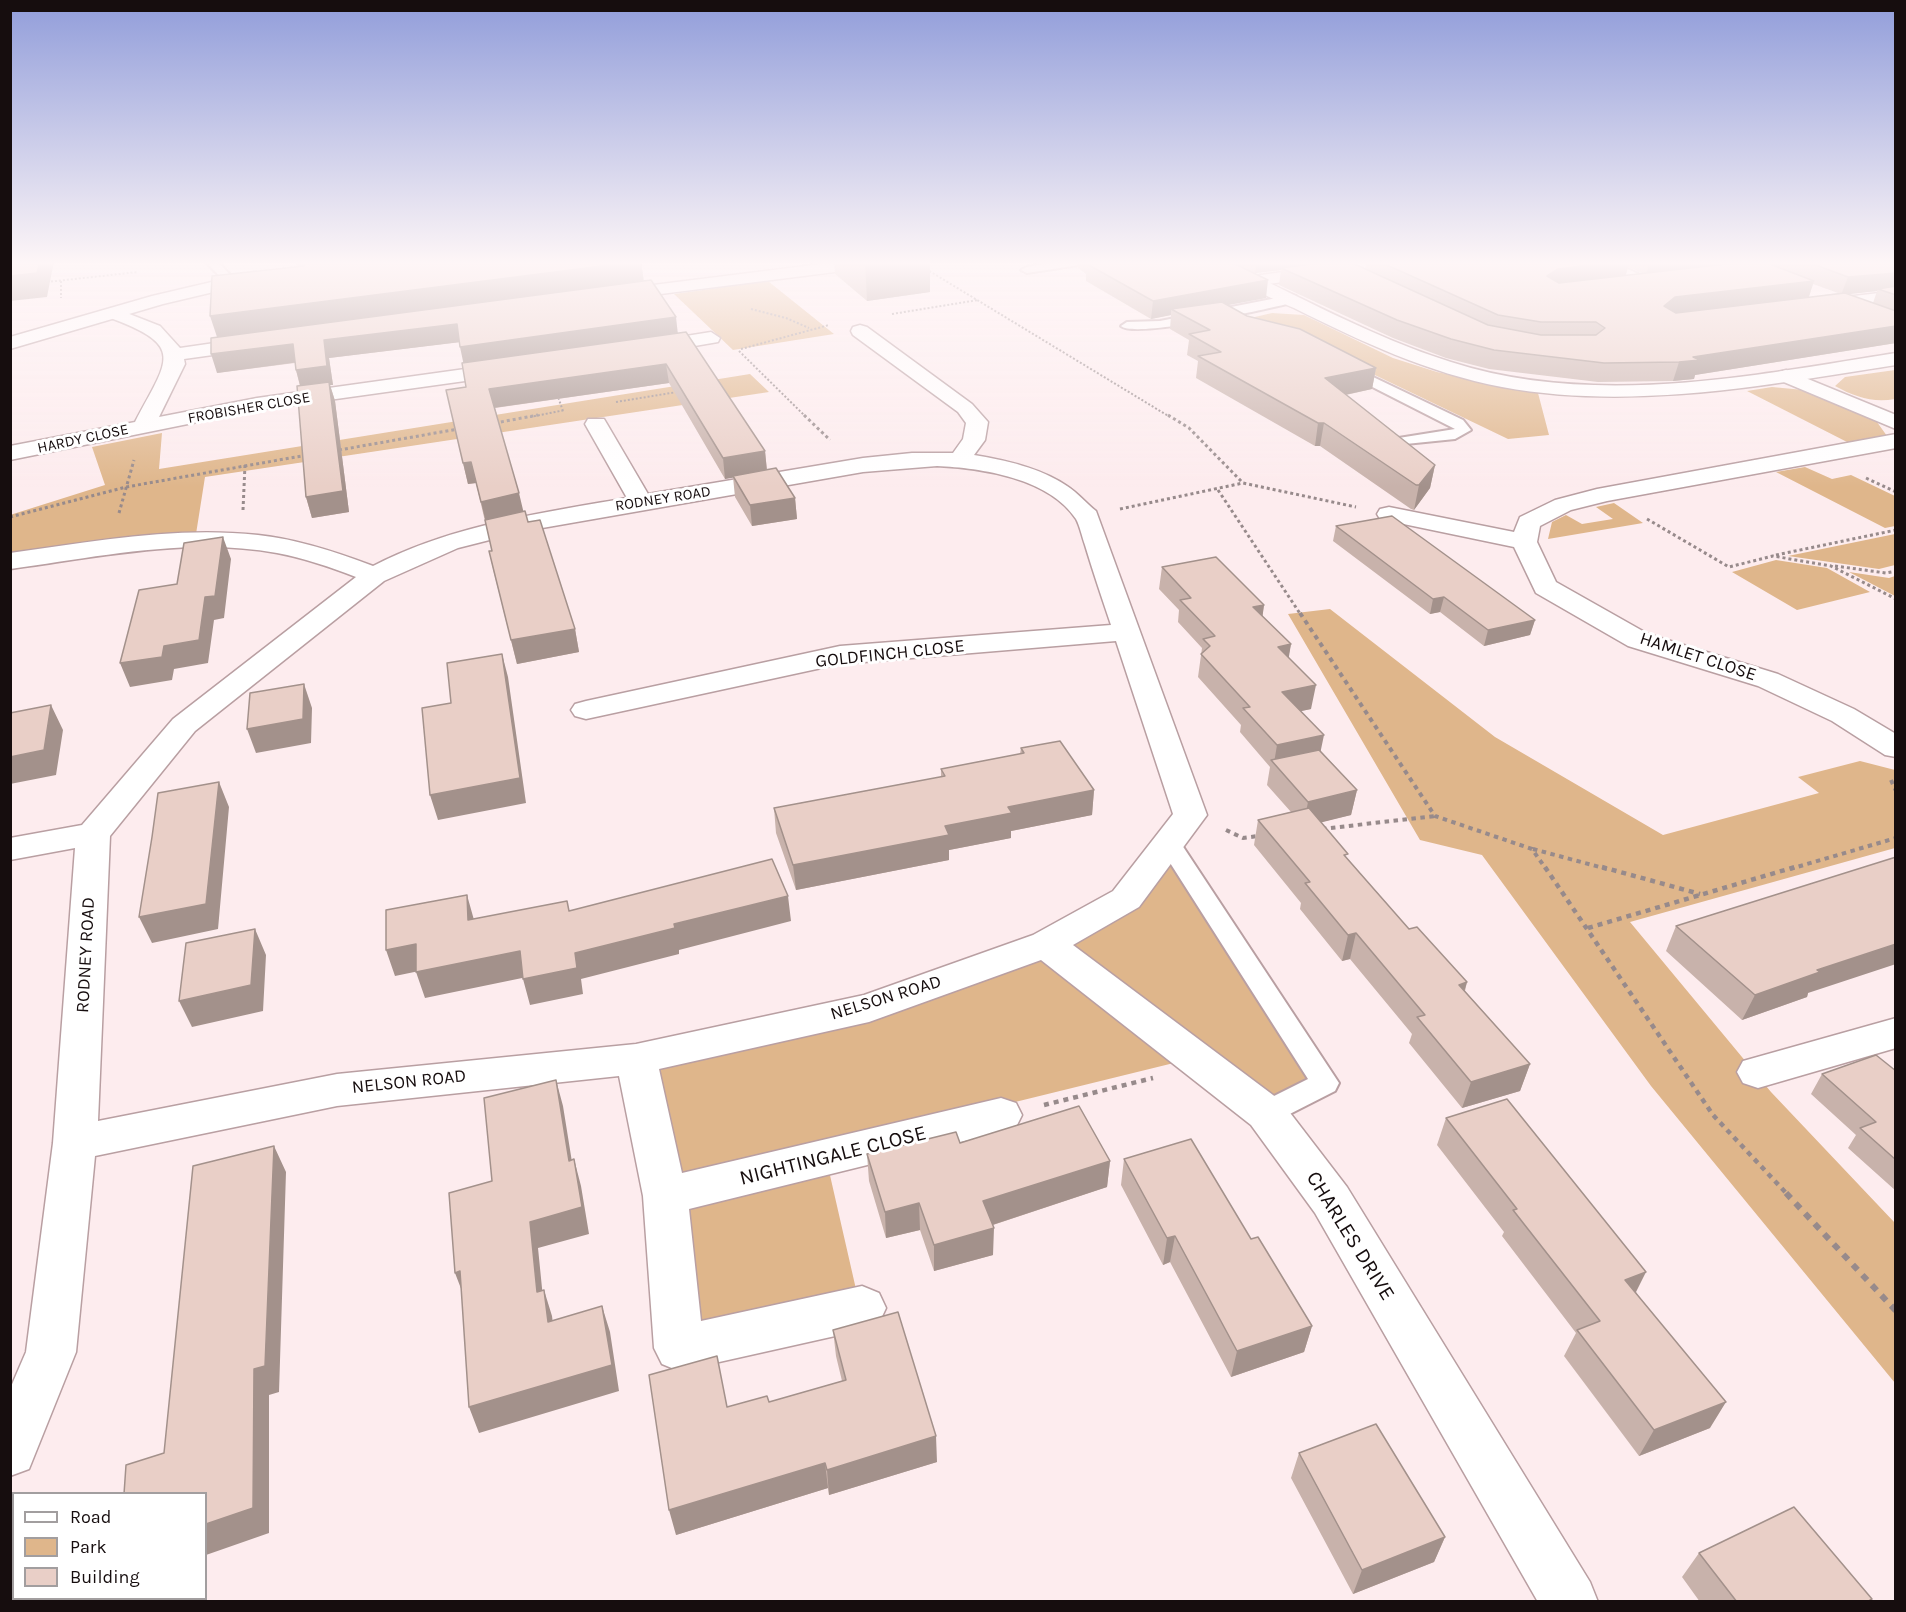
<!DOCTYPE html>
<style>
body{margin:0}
#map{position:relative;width:1906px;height:1612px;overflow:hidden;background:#fdecee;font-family:Karla,sans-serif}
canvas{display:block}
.frame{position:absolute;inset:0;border:12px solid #160d0e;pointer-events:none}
.legend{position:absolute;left:12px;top:1492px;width:195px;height:108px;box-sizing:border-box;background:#fff;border:2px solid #a29e9f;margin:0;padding:8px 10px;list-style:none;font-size:18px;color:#160d0e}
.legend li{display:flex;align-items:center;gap:12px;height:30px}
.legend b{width:30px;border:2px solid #a29e9f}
</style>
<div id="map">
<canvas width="1906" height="1612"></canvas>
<div class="frame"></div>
<ul class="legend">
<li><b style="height:8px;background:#fff"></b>Road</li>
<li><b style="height:16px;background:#dfb68b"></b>Park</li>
<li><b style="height:16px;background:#e9cfc7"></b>Building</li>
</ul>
</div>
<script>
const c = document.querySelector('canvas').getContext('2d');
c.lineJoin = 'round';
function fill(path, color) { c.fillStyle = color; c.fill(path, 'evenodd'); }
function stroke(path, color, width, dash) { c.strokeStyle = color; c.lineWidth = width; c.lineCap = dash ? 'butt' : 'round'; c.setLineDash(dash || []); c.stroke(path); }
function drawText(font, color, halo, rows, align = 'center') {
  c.font = font + ' Karla,sans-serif'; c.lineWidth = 6; c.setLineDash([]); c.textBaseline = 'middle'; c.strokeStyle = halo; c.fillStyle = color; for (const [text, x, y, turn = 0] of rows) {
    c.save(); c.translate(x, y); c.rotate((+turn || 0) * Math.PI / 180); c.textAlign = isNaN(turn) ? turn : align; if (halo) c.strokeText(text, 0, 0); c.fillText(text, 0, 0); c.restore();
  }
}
fill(new Path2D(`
 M768 281 834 334 733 350 674 294Z
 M1272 313 1304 315 1393 358 1437 372 1538 393 1549 435 1508 439 1354 365 1242 320Z
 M1895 370V399C1873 403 1855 397 1835 386L1845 377Z
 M750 374 769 392 205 477 196 534 11 557 10 515 105 485 92 447 162 433 159 469Z
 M1772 387 1804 390 1877 422 1887 436 1849 443 1747 391Z
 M1805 467 1832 479 1851 475 1895 496V526L1885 528 1776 472Z
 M1614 503 1643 523 1548 539 1552 522 1566 515 1582 524 1613 519 1596 507Z
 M1895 534V565L1879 569 1788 556Z
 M1776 560 1827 568 1870 592 1797 610 1732 572Z
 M1849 572 1889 578 1895 576V596Z
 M1330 609 1495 737 1663 835 1819 793 1798 777 1860 761 1895 770V848L1630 922 1771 1092 1895 1223V1383L1651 1086 1482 855 1420 840 1288 614Z
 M1168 857 1317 1080 1267 1103 1060 943Z
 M1041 958 1186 1060 824 1149 858 1298 687 1338 648 1065Z`), '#dfb68b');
const lane = new Path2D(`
 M205 261H217L235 280V284H227Z
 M1062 261H1091L1085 264 1027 273 1021 270 1027 267Z
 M1595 261H1611L1655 282 1645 284Z
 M1292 295 1296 296V302C1271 308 1135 339 1121 326L1127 322 1160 321Z
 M1348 365 1463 420 1471 430 1455 439 1386 446 1383 443 1386 440 1455 429 1343 372 1341 369Z
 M1170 837 1178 839 1339 1083 1335 1091 1276 1121 1266 1124 1256 1121 1252 1113 1256 1105 1308 1079 1158 844 1162 839Z`);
const street = new Path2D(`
 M819 261H838L843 267 835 272 613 300 604 295 613 290 821 264Z
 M1366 261H1413L1405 266 1253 286 1244 281 1253 276Z
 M1726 261H1749L1785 276 1788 280 1785 284H1773Z
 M1896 291V301L1820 310 1811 305 1820 300Z
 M114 308 160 326 180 348 256 337 266 343 256 349 184 359 185 364 159 417 257 398 508 363 515 365 518 369 515 373 508 375 257 410 10 460V446L135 422C168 359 187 346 108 317L105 313Z
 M860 325 867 327 972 404 988 422 985 440 974 455C1005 460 1041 468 1067 486 1078 493 1086 503 1096 511L1207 815 1139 907 1073 945 1281 1101 1347 1187 1590 1582 1598 1602H1538L1315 1213 1251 1125 1041 960 869 1022 659 1069 682 1173 1001 1098 1016 1103 1022 1115 1016 1127 1001 1132 689 1209 701 1321 862 1286 879 1293 886 1308 879 1323 862 1330 679 1371 662 1364 654 1348 643 1196 619 1076 337 1106 95 1156 76 1352 29 1469 10 1476V1389L26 1352 53 1143 75 848 10 860V838L82 825 173 719 356 577C330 567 304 558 277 553 189 537 98 557 10 569V553C92 542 175 526 258 535 297 539 336 552 373 566 452 525 541 513 627 498L585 424 588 419H604L607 424 648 494 863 458 912 453H953L963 439 966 423 958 412 853 335 851 331 853 327ZM937 466C981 468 1049 478 1076 519 1080 526 1082 537 1085 545 1093 572 1102 598 1111 625L840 646 586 701 575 704 571 710 575 716 586 719 840 664 1116 641 1173 814 1113 891 1033 935 864 995 636 1044 337 1074 98 1121 110 836 195 731 384 581 458 548 525 531 863 472Z
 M711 332 720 338 718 342 648 354 638 348 648 342Z
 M1786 370 1896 415V429L1779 380 1776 376 1779 372Z
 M1896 434V448L1607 501 1571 510 1540 526 1537 542 1556 582 1648 634 1778 674 1854 709 1896 734V757L1885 755 1832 721 1758 686 1628 646 1536 593 1514 547 1389 521 1380 519 1377 514 1380 509 1389 507 1514 532 1520 517 1555 500 1597 489Z
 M1896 1018V1048L1758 1088 1743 1083 1737 1072 1743 1061Z`);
const secondary = new Path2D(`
 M1201 261H1223C1298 295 1371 337 1451 362 1594 408 1751 376 1896 353V365C1766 385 1632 411 1502 387 1428 373 1360 341 1294 308 1278 301 1208 270 1201 261Z
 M254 272 263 277 260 281 163 304 10 349V337L152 296Z`);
stroke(lane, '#b99fa2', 4);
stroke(street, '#b99fa2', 3);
stroke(secondary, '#b99fa2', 3);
stroke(new Path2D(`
 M926 269 1170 417
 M61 281V298
 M47 282 138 272
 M751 309 786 318 809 328
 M892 314 978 300
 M741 349 829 325
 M739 351 806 417
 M557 394 563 411
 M616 402 677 392
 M530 417 565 410`), '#978a8b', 2, [2, 2]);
stroke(new Path2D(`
 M804 415 830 440
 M1168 415 1189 428 1243 483
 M495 423 538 415
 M339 450 458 429
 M1866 478 1896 492
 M1218 490 1301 615
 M1120 509 1243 483 1356 507
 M243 510 245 465
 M119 513 134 460
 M10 517 126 487 307 455
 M1647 519 1729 567 1773 556 1831 566 1896 599
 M1776 555 1896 530
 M1835 566 1886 573 1896 571`), '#978a8b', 3, [3, 3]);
stroke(new Path2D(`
 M1300 613 1435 816 1532 849 1546 869
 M1891 780 1896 791
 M1322 829 1435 816
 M1226 830 1243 838 1258 836
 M1533 849 1607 869
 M1790 869 1896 838`), '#978a8b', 4, [4.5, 4.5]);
stroke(new Path2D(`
 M1545 867 1713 1115 1788 1195
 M1602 867 1700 894
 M1588 928 1795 867
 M1044 1105 1153 1078`), '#978a8b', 4.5, [5, 5]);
stroke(new Path2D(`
 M1786 1193 1896 1311`), '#978a8b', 6, [7, 7]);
fill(lane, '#fff');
fill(street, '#fff');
fill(secondary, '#fff');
fill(new Path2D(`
 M287 261H641L644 281 678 333 765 451 767 470 795 498 797 519 752 526 735 497 733 477 725 479 669 383 495 408 523 512 575 629 579 652 517 664 494 573 489 551H492L476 483 468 484 446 390 466 387 464 363 460 342 329 358 333 385H330L335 401 349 512 312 518 306 497 300 386 296 370 295 363 217 373 298 267 296 263H289Z
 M834 261H930V292L867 301 835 274Z
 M1077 261H1314L1313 264 1329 262 1328 261H1348L1365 269 1367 261H1730L1729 264 1752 261H1896V343L1695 375 1694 379 1673 381 1598 382 1489 369 1446 358 1393 338 1279 285 1281 270 1255 273 1266 298 1227 305 1247 316 1376 368 1372 389 1346 395 1435 465 1430 488 1414 510 1411 509 1320 446H1315L1196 378 1198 361 1187 355 1189 340 1170 329 1171 315 1151 319 1086 281V274L1077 267ZM1628 267 1642 273 1626 275ZM1813 284 1838 293 1809 297ZM1877 291 1873 303 1849 294Z
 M1336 526 1535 620 1530 635 1484 646 1440 612 1430 614 1333 541Z
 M1162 567 1264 605 1262 617 1291 644 1288 658 1311 709 1301 711 1321 751 1357 790 1351 815 1321 822 1347 858 1409 929 1467 982 1465 991 1530 1064 1520 1091 1462 1108 1409 1043 1412 1034 1350 959 1342 961 1300 909 1301 903 1254 845 1258 820 1291 812 1267 785 1270 767 1240 732 1241 725 1198 677 1202 648 1178 622 1179 610 1159 589Z
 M1021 748 1094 790 1092 815 1011 831V838L949 850V860L796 890 776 833 774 808 941 777V769L1020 754Z
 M1676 926 1808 993 1807 997 1742 1020 1666 951Z
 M1896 1071V1191L1848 1148 1856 1135 1811 1094 1822 1074Z
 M1446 1118 1636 1292 1710 1428 1639 1456 1564 1356 1576 1333 1502 1236 1504 1232 1437 1145Z
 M867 1154 1110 1161 1107 1187 993 1225V1255L934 1271 920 1230 886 1238 869 1181Z
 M1124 1159 1251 1239 1312 1326 1304 1352 1231 1377 1170 1262 1163 1265 1121 1185Z
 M833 1330 937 1462 829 1495 828 1488 676 1535 727 1407 769 1402 842 1381 836 1356Z
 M1299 1453 1445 1537 1434 1562 1353 1594 1291 1478Z
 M1699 1553 1870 1602H1700L1682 1577Z`), '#c8b2ab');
fill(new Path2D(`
 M40 261H54L47 297 10 301V276Z
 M288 261H296V263H289Z
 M641 261 644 284 218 340 210 316Z
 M865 261H930V292L867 301Z
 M1257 261H1314L1313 266 1281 268V270L1255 273Z
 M1624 261H1630L1625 277 1554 286 1547 276 1558 269Z
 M1650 261H1730L1729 265 1646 275Z
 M1896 273V290L1878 289 1877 291 1841 295 1848 277Z
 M1268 280 1266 298 1180 314 1171 309V315L1151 319 1153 301Z
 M1814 281 1808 299 1670 315 1664 306 1675 297Z
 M676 317 678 335 464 366 460 347Z
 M457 324 461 342 329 358 333 385H330L335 401 349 512 312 518 306 497 301 389 296 370 324 340Z
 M1896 326V343L1695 375 1694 379 1673 381 1679 362 1693 357Z
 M293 344 299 362 217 373 211 354Z
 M666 364 669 383 493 408 489 389Z
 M1376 368 1372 389 1321 400 1325 378Z
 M1318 423H1324L1320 446H1315Z
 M765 451 767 472 725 479 723 458Z
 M471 462 476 483 468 484 463 463Z
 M1435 465 1430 488 1414 510 1419 485Z
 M519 493 524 514 486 523 481 502Z
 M795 498 797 519 752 526 750 505Z
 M223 537 231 559 224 618 214 620 208 663 174 669 172 680 130 687 120 663 164 646 205 597Z
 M1444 597 1440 612 1430 614 1433 599Z
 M1264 605 1261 628 1253 607Z
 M1535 620 1530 635 1484 646 1488 630Z
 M575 629 579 652 517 664 511 640Z
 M1291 644 1287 668 1278 647Z
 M502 654 508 677 526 803 438 820 430 795Z
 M304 684 312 708 311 743 256 753 247 729Z
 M1316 685 1311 709 1278 716 1282 692Z
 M51 705 63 730 56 775 10 784V757Z
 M1324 735 1319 759 1274 763 1277 745Z
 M219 782 229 807 218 929 152 943 139 917Z
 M1094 790 1092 815 1011 831V838L949 850V860L796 890 793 865 945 826 1008 807Z
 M1357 790 1351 815 1303 827 1308 802Z
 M467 895 474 920H468Z
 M788 896 791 921 679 950V954L581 979 583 994 530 1005 523 979 575 953 674 924Z
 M255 929 266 955 263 1011 192 1027 179 1001Z
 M1356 933 1350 959 1342 961 1348 935Z
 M416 944 424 970 395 976 386 950Z
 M1896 944V964L1808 993 1807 997 1742 1020 1755 995 1817 970Z
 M520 951 527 977 425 998 416 972Z
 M1467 982 1459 1009V985Z
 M1530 1064 1520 1091 1462 1108 1471 1082Z
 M556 1080 563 1106 576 1187 569 1161Z
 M274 1146 286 1172 279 1392 269 1395V1533L206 1555V1524L254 1369Z
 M574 1159 581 1186 589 1234 538 1248 545 1318 537 1292 530 1222Z
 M1110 1161 1107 1187 983 1228V1201Z
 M919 1203 920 1230 886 1238 885 1212Z
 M994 1228 993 1255 934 1271V1245Z
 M1175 1236 1170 1262 1163 1265 1167 1238Z
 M460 1271 465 1299 455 1273Z
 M1646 1272 1633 1298 1625 1280Z
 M544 1290 552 1316 556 1348 548 1322Z
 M602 1306 610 1332 619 1391 479 1433 469 1407Z
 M1312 1326 1304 1352 1231 1377 1237 1351Z
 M1726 1402 1710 1428 1639 1456 1654 1430Z
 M936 1436 937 1462 829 1495 827 1470Z
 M825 1463 828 1488 676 1535 669 1510Z
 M1445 1537 1434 1562 1353 1594 1362 1570Z
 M159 1599H180V1602H159Z`), '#a3918b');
const building = new Path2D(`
 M10 261H40L37 273 10 276Z
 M300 261H641L210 316 212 276 304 266Z
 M1094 261H1229L1268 280 1153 301 1087 264 1097 263Z
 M1333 261H1348L1488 325 1541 335H1596L1605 328 1596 322H1541L1498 315 1378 261H1624L1558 269 1547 276 1559 283 1752 261H1762L1814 281 1675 297 1664 306 1676 313 1845 293 1896 311V326L1693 357 1700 360 1679 362 1604 363 1494 350 1451 339 1397 320 1281 268Z
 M1805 261H1896V273L1848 277Z
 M651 280 676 317 460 347 457 324 324 340 327 366 296 370 293 344 211 354V338Z
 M1896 286V295L1878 289Z
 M1222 302 1247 316 1300 329 1376 368 1325 378 1435 465 1419 485H1416L1324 423H1318L1198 356 1221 352 1189 334 1210 330 1171 309Z
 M686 332 765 451 723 458 666 364 489 389 519 493 481 502 471 462 463 463 446 390 466 387 462 363Z
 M329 382 343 491 306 497 297 386Z
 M776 468 795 498 750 505 733 476Z
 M525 511 528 522 540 520 575 629 511 640 489 551H492L485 520Z
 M1392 516 1535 620 1488 630 1444 597 1433 599 1336 526Z
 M223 537 215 596 205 597 199 640 164 646 162 657 120 663 139 590 177 584 184 543Z
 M1216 557 1264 605 1253 607 1291 644 1278 647 1316 685 1282 692 1324 735 1277 745 1243 708 1250 707 1201 654 1210 646 1203 639 1215 636 1180 600 1191 598 1162 567Z
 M502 654 520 778 430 795 422 708 451 703 447 663Z
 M304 684 303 719 247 729 250 693Z
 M51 705 44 750 10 757V713Z
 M1060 741 1094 790 1008 807 1012 813 945 826 949 835 793 865 774 808 945 776 941 769 1024 753 1021 748Z
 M1319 750 1357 790 1308 802 1271 760Z
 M219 782 206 904 139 917 152 837 158 793Z
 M1309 808 1348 854 1344 855 1409 929 1417 927 1467 982 1459 985 1530 1064 1471 1082 1417 1017 1425 1015 1356 933 1348 935 1305 883 1310 882 1258 820Z
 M1896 857V944L1817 970 1820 972 1755 995 1676 926Z
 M772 859 788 896 674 924 675 928 575 953 577 968 523 979 520 951 416 972V944L386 950V910L467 895 468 920 567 901 569 911Z
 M255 929 251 985 179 1001 186 943Z
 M1876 1055 1896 1071V1160L1860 1128 1876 1122 1822 1074Z
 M556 1080 569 1161 574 1159 582 1207 530 1222 537 1292 544 1290 548 1322 602 1306 612 1365 469 1407 460 1271 455 1273 449 1193 492 1181 484 1098Z
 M1507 1099 1646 1272 1625 1280 1726 1402 1654 1430 1577 1330 1600 1321 1513 1210 1517 1209 1446 1118Z
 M1079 1106 1110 1161 983 1201 994 1228 934 1245 919 1203 885 1212 867 1154 956 1132 960 1143Z
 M1191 1139 1251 1239 1258 1237 1312 1326 1237 1351 1175 1236 1167 1238 1124 1159Z
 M274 1146 265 1366 254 1369 253 1508 206 1524V1494H124L126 1465 164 1453 193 1166Z
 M898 1312 936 1436 827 1470 825 1463 669 1510 649 1375 717 1356 727 1407 767 1396 769 1402 846 1380 833 1330Z
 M1376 1424 1445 1537 1362 1570 1299 1453Z
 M1794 1507 1872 1599 1867 1602H1737L1699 1553Z
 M114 1599H159V1602H114Z`);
fill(building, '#e9cfc7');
stroke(building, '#a3918b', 1.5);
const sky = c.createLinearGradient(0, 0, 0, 487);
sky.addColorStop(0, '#919dda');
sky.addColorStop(0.54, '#fef6f7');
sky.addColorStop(1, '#fef6f700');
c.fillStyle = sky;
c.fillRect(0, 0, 1906, 487);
drawText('15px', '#160d0e', '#fff', [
 ["FROBISHER CLOSE",249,408,-10],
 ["HARDY CLOSE",83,439,-12],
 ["RODNEY ROAD",663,499,-9]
]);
drawText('18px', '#160d0e', '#fff', [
 ["GOLDFINCH CLOSE",890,654,-6],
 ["HAMLET CLOSE",1698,657,18],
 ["RODNEY ROAD",86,955,-87],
 ["NELSON ROAD",886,998,-17],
 ["NELSON ROAD",409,1082,-6]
]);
drawText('21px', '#160d0e', '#fff', [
 ["NIGHTINGALE CLOSE",833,1156,-14],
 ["CHARLES DRIVE",1350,1236,58]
]);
</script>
